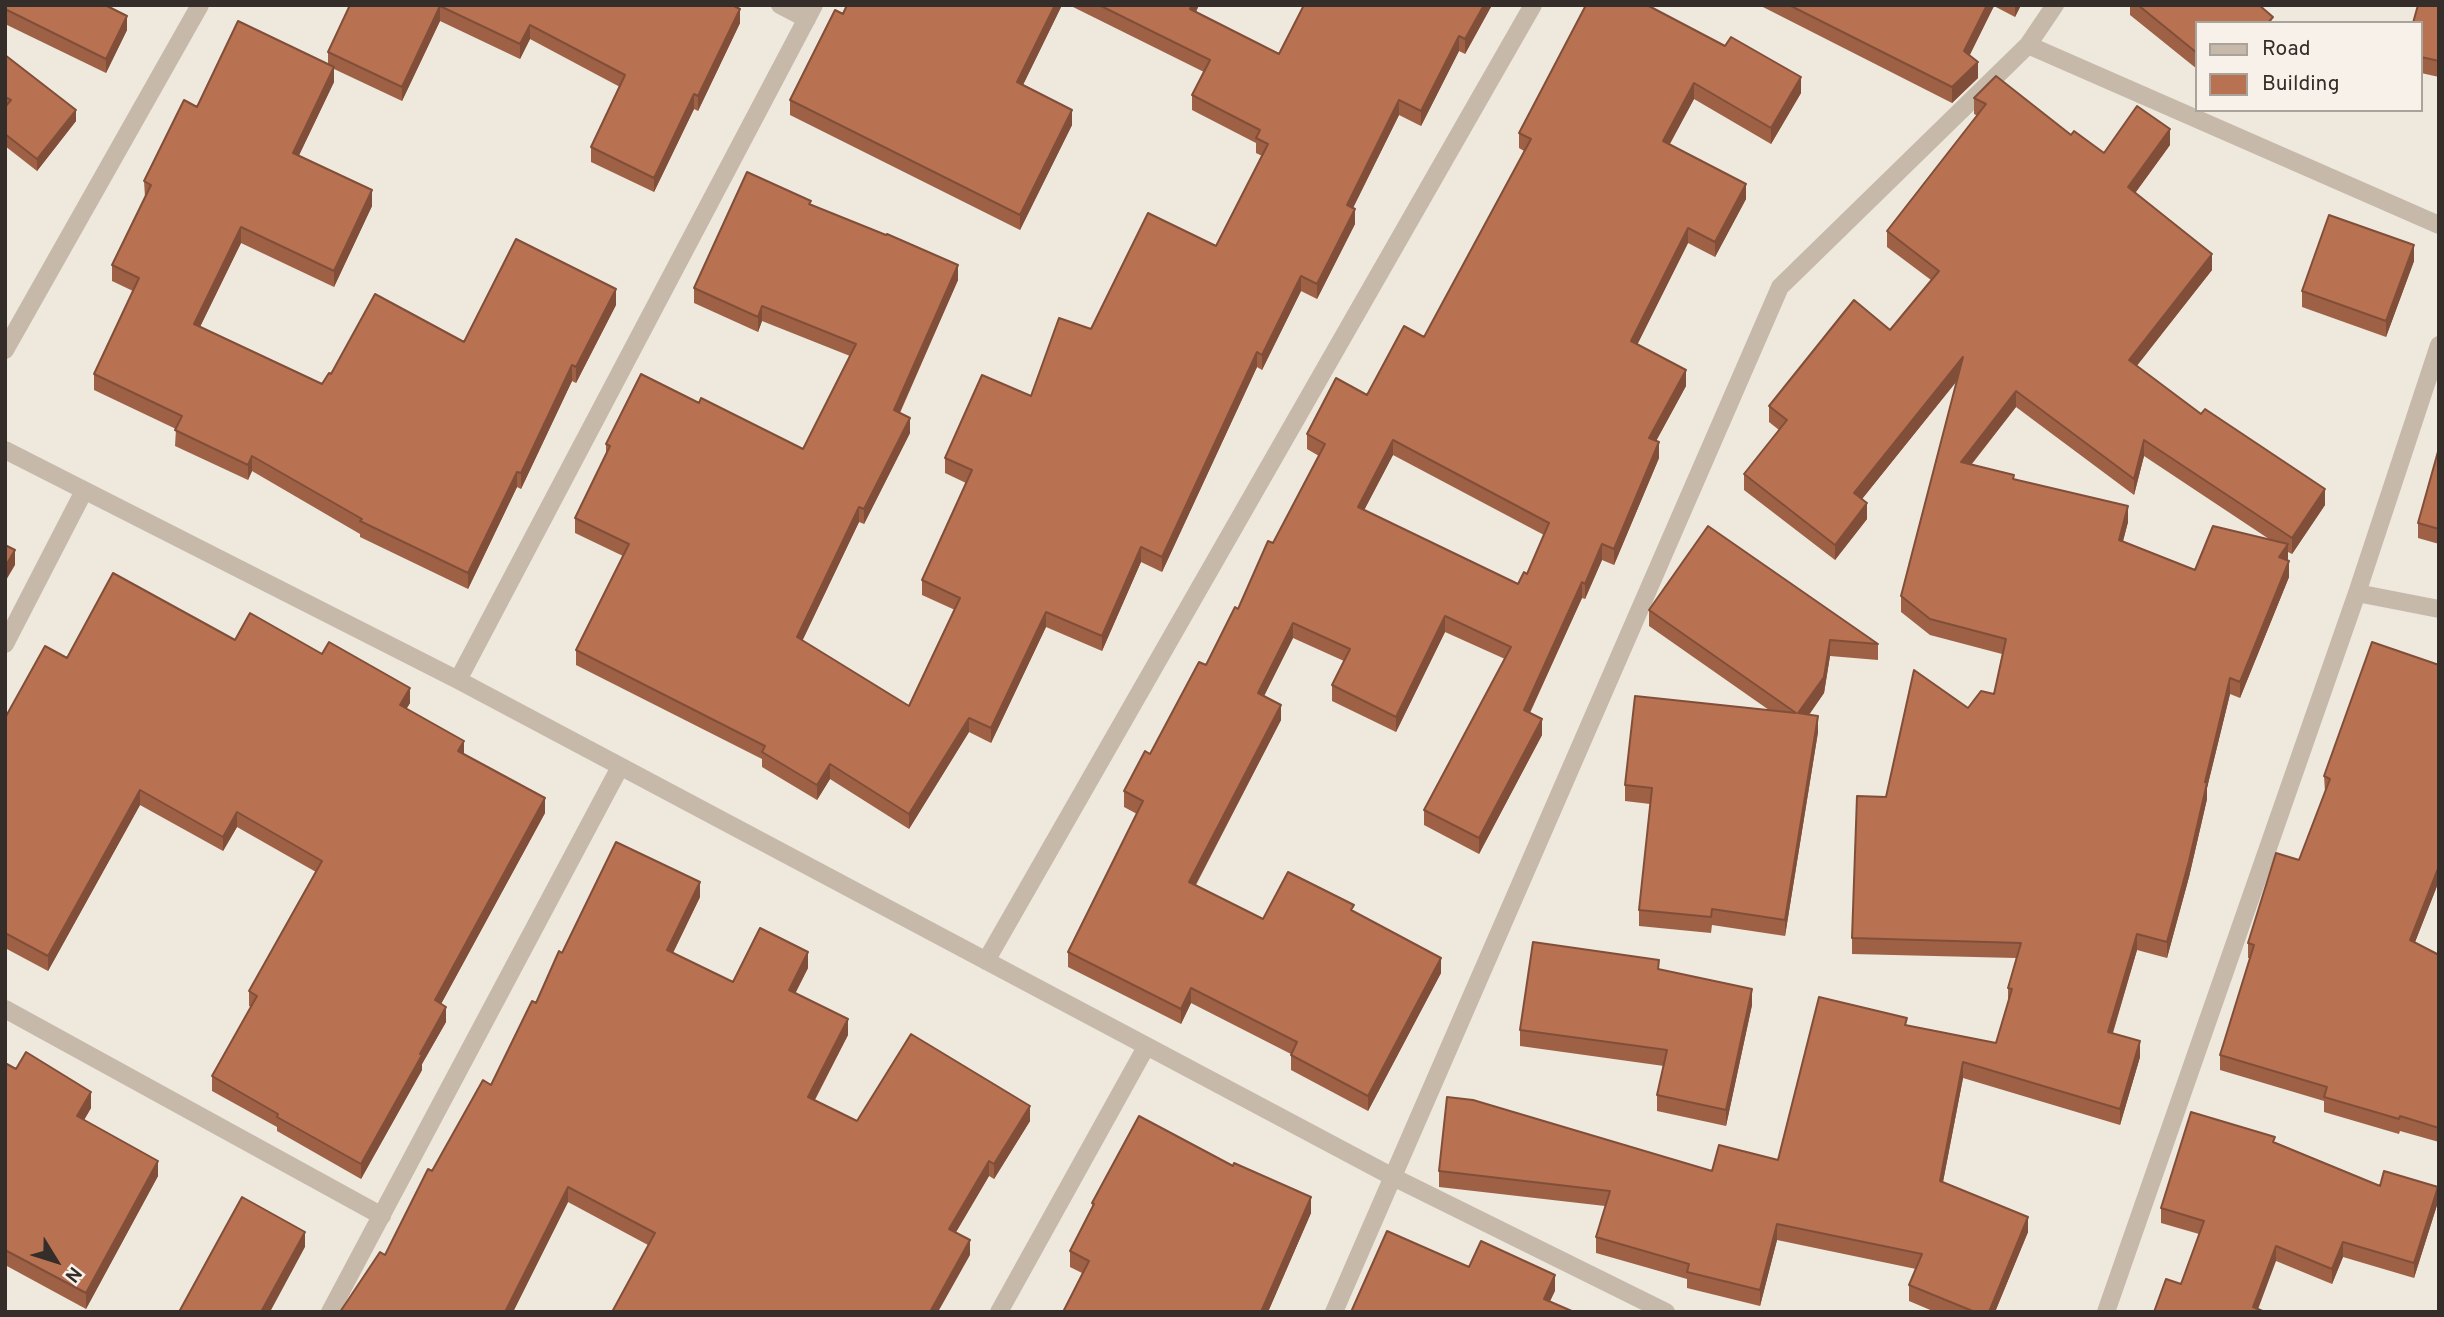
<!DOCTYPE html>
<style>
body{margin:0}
#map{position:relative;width:2444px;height:1317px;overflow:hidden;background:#efe8dd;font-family:Overpass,sans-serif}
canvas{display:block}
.frame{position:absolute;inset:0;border:7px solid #342d29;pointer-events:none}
.legend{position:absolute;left:2195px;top:21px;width:228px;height:91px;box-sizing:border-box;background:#f7f1e9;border:2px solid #a9a39c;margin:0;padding:9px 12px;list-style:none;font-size:21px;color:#342d29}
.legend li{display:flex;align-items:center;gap:14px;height:35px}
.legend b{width:35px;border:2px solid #a9a39c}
.north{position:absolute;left:21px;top:1226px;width:70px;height:70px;-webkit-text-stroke:5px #f7f1e9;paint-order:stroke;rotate:128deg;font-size:19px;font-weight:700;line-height:28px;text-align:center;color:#342d29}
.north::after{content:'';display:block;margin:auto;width:24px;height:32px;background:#342d29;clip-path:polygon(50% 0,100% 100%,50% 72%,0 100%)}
</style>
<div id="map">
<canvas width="2444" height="1317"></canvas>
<div class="frame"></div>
<ul class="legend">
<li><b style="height:9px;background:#c6b9aa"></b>Road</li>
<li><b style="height:19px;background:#b87151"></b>Building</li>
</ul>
<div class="north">N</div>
</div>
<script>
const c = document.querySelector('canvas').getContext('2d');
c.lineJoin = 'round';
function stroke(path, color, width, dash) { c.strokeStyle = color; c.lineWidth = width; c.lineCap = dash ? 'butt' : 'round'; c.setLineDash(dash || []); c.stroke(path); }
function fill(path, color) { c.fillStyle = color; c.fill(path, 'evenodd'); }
stroke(new Path2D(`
 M780 5 807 19
 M2028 45 2439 225
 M5 350 200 5
 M5 450 458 680 1393 1177 1666 1312
 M2357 593 2439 345
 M5 644 84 491
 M458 680 814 5
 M986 961 1533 5
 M5 1009 382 1216
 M330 1312 620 767
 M999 1312 1146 1047
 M1334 1312 1780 287 2028 45 2055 5
 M2106 1312 2357 593 2439 609`), '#c6b9aa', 18);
fill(new Path2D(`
 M5 5 127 30 106 73 5 24Z
 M350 5H732L740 23 698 111 694 109 654 192 591 162V147L620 87 530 39 520 59 440 21 402 101 334 69V82L299 155 372 206 334 287 241 243 200 327 322 384 331 374 616 305 576 383 572 381 521 489 517 487 468 589 360 537V534L252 471 248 480 175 446 176 429 94 390V374L133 291 112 281V265L145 197 144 181 197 107 328 64V52Z
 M847 5H1062L1023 85 1072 125 1020 230 790 115V100Z
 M1069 5H1199L1196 12 1279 54 1492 5 1465 54 1459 51 1421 126 1399 115 1353 208 1355 224 1317 299 1301 291 1262 370 1257 367 1162 572 1141 562 1102 651 1046 627 991 743 969 732 909 829 830 779 817 800 762 767V759L576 665V650L623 556 575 533V518L606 454V444L699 403 803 449 850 356 762 321 758 332 694 303V288L811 204 958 280 900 413 910 433 864 524 859 522 802 641 909 706 955 610 922 595V580L966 483 945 473V458L1031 396 1091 329 1216 246 1262 156 1256 153V143L1192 110V95L1204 72Z
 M1586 5 1801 93 1771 144 1694 99 1670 144 1746 199 1715 257 1688 243 1637 345 1686 386 1656 441 1659 458 1614 565 1602 560 1585 599 1582 598 1530 713 1542 735 1479 854 1424 825V810L1505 659 1445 632 1396 732 1332 701V685L1344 661 1293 638 1264 696 1281 720 1196 885 1263 919 1354 912 1441 973 1368 1111 1291 1070V1054L1191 1003 1181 1024 1068 967V952L1137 814 1124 807V791L1150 754 1206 665 1238 609 1319 456 1307 449V434L1367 395 1424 337 1524 151 1519 148V133ZM1393 455 1544 535 1527 574 1518 584 1364 510Z
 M1759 5H2021L2015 17 1994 6 1969 55 1978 78 1952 103Z
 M2130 5H2259L2273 23H2197V69L2130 15Z
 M2439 5V77L2421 73V23Z
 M5 55 76 121 37 171 5 146Z
 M1974 98 2071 135 2104 153 2170 145 2135 193 2212 270 2136 366 2325 505 2292 554 2288 552V560L2289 577 2240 698 2230 694 2207 788V799L2189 877 2167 958 2137 950 2113 1033 2140 1057 2120 1125 1963 1078 1943 1182 2028 1232 1995 1312H1935L1909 1301V1285L1916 1269 1777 1240 1760 1306 1687 1288V1279L1596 1253V1237L1605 1206 1439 1187V1171H1712L1778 1160 1907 1026 1996 1043 2008 1002V988L2016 958 1852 954V938L1886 797 1968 708 1994 694 2002 654 1930 635 1901 612V596L1957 381 1862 499 1867 519 1835 560 1744 490V474L1779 430 1769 422V406L1890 330 1931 280 1887 247V231L1978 116 1974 114ZM2016 407 2134 495 2144 456 2269 539 2195 570 2123 541 2128 522 2014 479 1972 464Z
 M2414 261 2386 337 2302 307V291Z
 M2439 448V544L2418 538V523Z
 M1649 610 1878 644V660L1830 656 1824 693 1809 715 1818 732 1785 936 1712 925 1711 933 1639 926V910L1650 804 1625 801V785L1769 710 1649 626Z
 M235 640 410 703 406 709 464 754 545 813 441 1004 446 1022 422 1064V1070L361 1179 277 1131V1127L212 1091V1076L251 1007 249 1006V991L316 872 237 827 223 851 140 805 48 971 5 948V718L67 658Z
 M2439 665V881L2415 942 2439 955V1142L2400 1131 2399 1134 2324 1112V1101L2220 1070V1055L2250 958H2248V943L2299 860 2325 792 2324 776Z
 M700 897 673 953 733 982 808 968 795 993 848 1035 815 1100 857 1121H1030L994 1179 989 1176 956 1232 970 1255 648 1245 568 1202 513 1312H340L385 1255 432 1171 491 1085 562 953Z
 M1659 969 1752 1005 1726 1126 1657 1111V1095L1664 1066 1520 1046V1030Z
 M5 1063 91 1108 84 1120 158 1176 86 1309 5 1265Z
 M2275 1142 2380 1186 2438 1202 2414 1278 2343 1257 2332 1284 2276 1261 2181 1284 2199 1234 2161 1223V1208Z
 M1092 1203 1311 1213 1268 1312H1063L1082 1273 1070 1267V1251L1092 1208Z`), '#9e6146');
fill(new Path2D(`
 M1055 5H1062L1017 97V82Z
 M1192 5H1199L1190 24V9Z
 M1484 5H1492L1465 54V39Z
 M1987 5H1994V6L1964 67V51Z
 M2015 5H2021L2015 17Z
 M440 6V21L402 101V87Z
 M740 9V23L698 111V96Z
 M127 16V30L106 73V59Z
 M530 25V39L520 59V44Z
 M1459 36V51L1421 126V111Z
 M1978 62V78L1952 103V87Z
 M334 67V82L293 168V153Z
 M1801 77V93L1771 144V128Z
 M1694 83V99L1663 156V141Z
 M694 94V109L654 192V178Z
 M1399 100V115L1347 220V205Z
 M76 110V121L37 171V159Z
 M1072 110V125L1020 230V215Z
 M2170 129V145L2128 203V187Z
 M1746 184V199L1715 257V242Z
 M372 190V206L334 287V271Z
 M1355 209V224L1317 299V284Z
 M241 227V243L194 339V324Z
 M1688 228V243L1631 357V341Z
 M2414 245V261L2386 337V321Z
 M2212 254V270L2129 376V360Z
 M958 265V280L894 425V410Z
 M1301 276V291L1262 370V355Z
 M616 289V305L576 383V367Z
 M762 306V321L758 332V317Z
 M1257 352V367L1162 572V557Z
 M1963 357V373L1854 509V493Z
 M572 365V381L521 489V473Z
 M1686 370V386L1649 454V438Z
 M2016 391V407L1961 477V462Z
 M910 418V433L864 524V509Z
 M1393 440V455L1358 522V507Z
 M2144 440V456L2134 495V479Z
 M1659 442V458L1614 565V549Z
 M252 456V471L248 480V465Z
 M517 472V487L468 589V573Z
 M2325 489V505L2292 554V538Z
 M1867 503V519L1835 560V545Z
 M2128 506V522L2119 556V540Z
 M859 507V522L797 652V637Z
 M1602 544V560L1585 599V584Z
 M2288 544V559L2279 573V557Z
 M1141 547V562L1102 651V636Z
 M15 550V565L5 582V567Z
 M2289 561V577L2240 698V682Z
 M1582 582V598L1524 725V710Z
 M1046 612V627L991 743V728Z
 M1445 616V632L1396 732V717Z
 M1293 623V638L1258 708V693Z
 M1830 640V656L1824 693 1798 730V713Z
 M2230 678V694L2207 788V799L2189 877 2167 958V942Z
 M410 688V703L400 720V705Z
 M1281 705V720L1189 897V882Z
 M1818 716V732L1785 936V920Z
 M969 718V732L909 829V814Z
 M1542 719V735L1479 854V838Z
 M464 741V756L458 751Z
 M830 764V779L817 800V785Z
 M140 790V805L48 971V956Z
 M545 798V813L435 1015V1000Z
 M237 812V827L223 851V837Z
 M2439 866V881L2410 955V940Z
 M700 882V897L667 965V950Z
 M2137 934V950L2108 1048V1032Z
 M808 952V968L789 1006V990Z
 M1441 958V973L1368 1111V1096Z
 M1191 988V1003L1181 1024V1009Z
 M1752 989V1005L1726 1126V1110Z
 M446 1007V1022L422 1064V1070L361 1179V1164Z
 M848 1019V1035L808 1112V1097Z
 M2140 1041V1057L2120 1125V1109Z
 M1963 1062V1078L1940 1197V1181Z
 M91 1092V1108L77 1132V1116Z
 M1030 1106V1121L994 1179V1164Z
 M158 1161V1176L86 1309V1293Z
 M989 1161V1176L949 1244V1229Z
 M568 1187V1202L513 1312H505Z
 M2438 1187V1202L2414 1278V1263Z
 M1311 1197V1213L1268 1312H1261Z
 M2028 1217V1232L1995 1312H1989Z
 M1777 1224V1240L1760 1306V1290Z
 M305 1232V1247L270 1312H261Z
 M970 1240V1255L938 1312H930Z
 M2343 1242V1257L2332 1284V1269Z
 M2276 1246V1261L2257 1312 2253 1307Z
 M1555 1275V1291L1545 1312 1544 1299Z`), '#814f39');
const building = new Path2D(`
 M5 5H105L127 16 106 59 5 9Z
 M350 5H732L740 9 698 96 694 94 654 178 591 147 625 75 530 25 520 44 440 6 402 87 328 52Z
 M847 5H1055L1017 82 1072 110 1020 215 790 100 835 10 843 14Z
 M1099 5H1192L1190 9 1279 54 1304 5H1484L1465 39 1459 36 1421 111 1399 100 1347 205 1355 209 1317 284 1301 276 1262 355 1257 352 1162 557 1141 547 1102 636 1046 612 991 728 969 718 909 814 830 764 817 785 762 752 765 746 576 650 629 544 575 518 610 446 606 444 641 374 699 403 701 398 803 449 856 344 762 306 758 317 694 288 747 172 811 201 809 204 886 235 887 234 958 265 894 410 910 418 864 509 859 507 797 637 909 706 960 598 922 580 972 470 945 458 982 375 1031 396 1059 318 1091 329 1148 213 1216 246 1268 144 1256 138 1260 130 1192 95 1210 60Z
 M1586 5H1647L1725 46 1731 37 1801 77 1771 128 1694 83 1663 141 1746 184 1715 242 1688 228 1631 341 1686 370 1649 438 1659 442 1614 549 1602 544 1585 584 1582 582 1524 710 1542 719 1479 838 1424 810 1511 647 1445 616 1396 717 1332 685 1350 649 1293 623 1258 693 1281 705 1189 882 1263 919 1288 872 1354 905 1351 910 1441 958 1368 1096 1291 1055 1297 1042 1191 988 1181 1009 1068 952 1143 801 1124 791 1145 751 1150 754 1199 662 1206 665 1235 607 1238 609 1268 541 1273 543 1325 444 1307 434 1336 378 1367 395 1404 326 1424 337 1531 139 1519 133ZM1393 440 1549 523 1527 574 1524 572 1518 584 1358 507Z
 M1789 5H1987L1964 51 1978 62 1952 87Z
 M2138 5H2259L2273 17 2268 23H2197V53Z
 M2418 5H2439V61L2421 57V23H2413Z
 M238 21 334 67 293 153 372 190 334 271 241 227 194 324 322 384 329 373 331 374 375 294 464 342 516 239 616 289 576 367 572 365 521 473 517 472 468 573 360 521 362 519 252 456 248 465 175 430 182 416 94 374 139 278 112 265 151 185 144 181 184 100 197 107Z
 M5 55 76 110 37 159 5 134V107L11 100 5 97Z
 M1996 76 2071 135 2074 131 2104 153 2137 106 2170 129 2128 187 2212 254 2129 360 2201 414 2205 409 2325 489 2292 538 2144 440 2134 479 2016 391 1961 462 2014 475 2013 479 2128 506 2119 540 2195 570 2213 526 2288 544 2279 557 2289 561 2240 682 2230 678 2205 782 2207 783 2189 861 2167 942 2137 934 2108 1032 2140 1041 2120 1109 1963 1062 1940 1181 2028 1217 1989 1312H1975L1909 1285 1922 1254 1777 1224 1760 1290 1687 1272 1689 1264 1596 1237 1610 1191 1439 1171 1447 1097 1473 1100 1712 1171 1719 1145 1778 1160 1819 997 1907 1018 1905 1025 1996 1043 2012 989 2008 988 2021 943 1852 938 1857 796 1886 797 1914 670 1968 708 1981 691 1994 694 2006 639 1930 619 1901 596 1963 357 1854 493 1867 503 1835 545 1744 474 1787 420 1769 406 1854 300 1890 330 1939 271 1887 231 1986 104 1974 98Z
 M2329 215 2414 245 2386 321 2302 291Z
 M2439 448V529L2418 523Z
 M1708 526 1878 644 1830 640 1824 677 1798 713 1818 716 1785 920 1712 909 1711 917 1639 910 1652 788 1625 785 1635 696 1796 713 1649 610Z
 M5 545 15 550 5 567Z
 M113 573 235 640 250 613 322 654 329 642 410 688 400 705 464 741 458 751 545 798 435 1000 446 1007 420 1054 422 1055 361 1164 277 1117 278 1114 212 1076 257 996 249 991 322 861 237 812 223 837 140 790 48 956 5 933V718L45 646 67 658Z
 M2372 642 2439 665V866L2410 940 2439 955V1128L2400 1116 2399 1119 2324 1097 2327 1087 2220 1055 2254 945 2248 943 2276 853 2299 860 2330 779 2324 776Z
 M616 842 700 882 667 950 733 982 760 928 808 952 789 990 848 1019 808 1097 857 1121 911 1034 1030 1106 994 1164 989 1161 949 1229 970 1240 930 1312H612L655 1233 568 1187 505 1312H340L380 1252 385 1255 428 1169 432 1171 483 1080 491 1085 532 1001 536 1003 559 951 562 953Z
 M1533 942 1659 960 1658 969 1752 989 1726 1110 1657 1095 1667 1050 1520 1030Z
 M26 1052 91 1092 77 1116 158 1161 86 1293 5 1250V1063L16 1069Z
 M2191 1112 2275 1137 2273 1142 2380 1186 2384 1171 2438 1187 2414 1263 2343 1242 2332 1269 2276 1246 2253 1307 2265 1312H2154L2166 1279 2181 1284 2204 1221 2161 1208Z
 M1139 1116 1233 1166 1234 1163 1311 1197 1261 1312H1063L1089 1261 1070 1251 1094 1204 1092 1203Z
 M242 1197 305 1232 261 1312H179Z
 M1387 1231 1469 1267 1481 1241 1555 1275 1544 1299 1574 1312H1351Z`);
fill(building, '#b87151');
stroke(building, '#814f39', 2);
</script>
